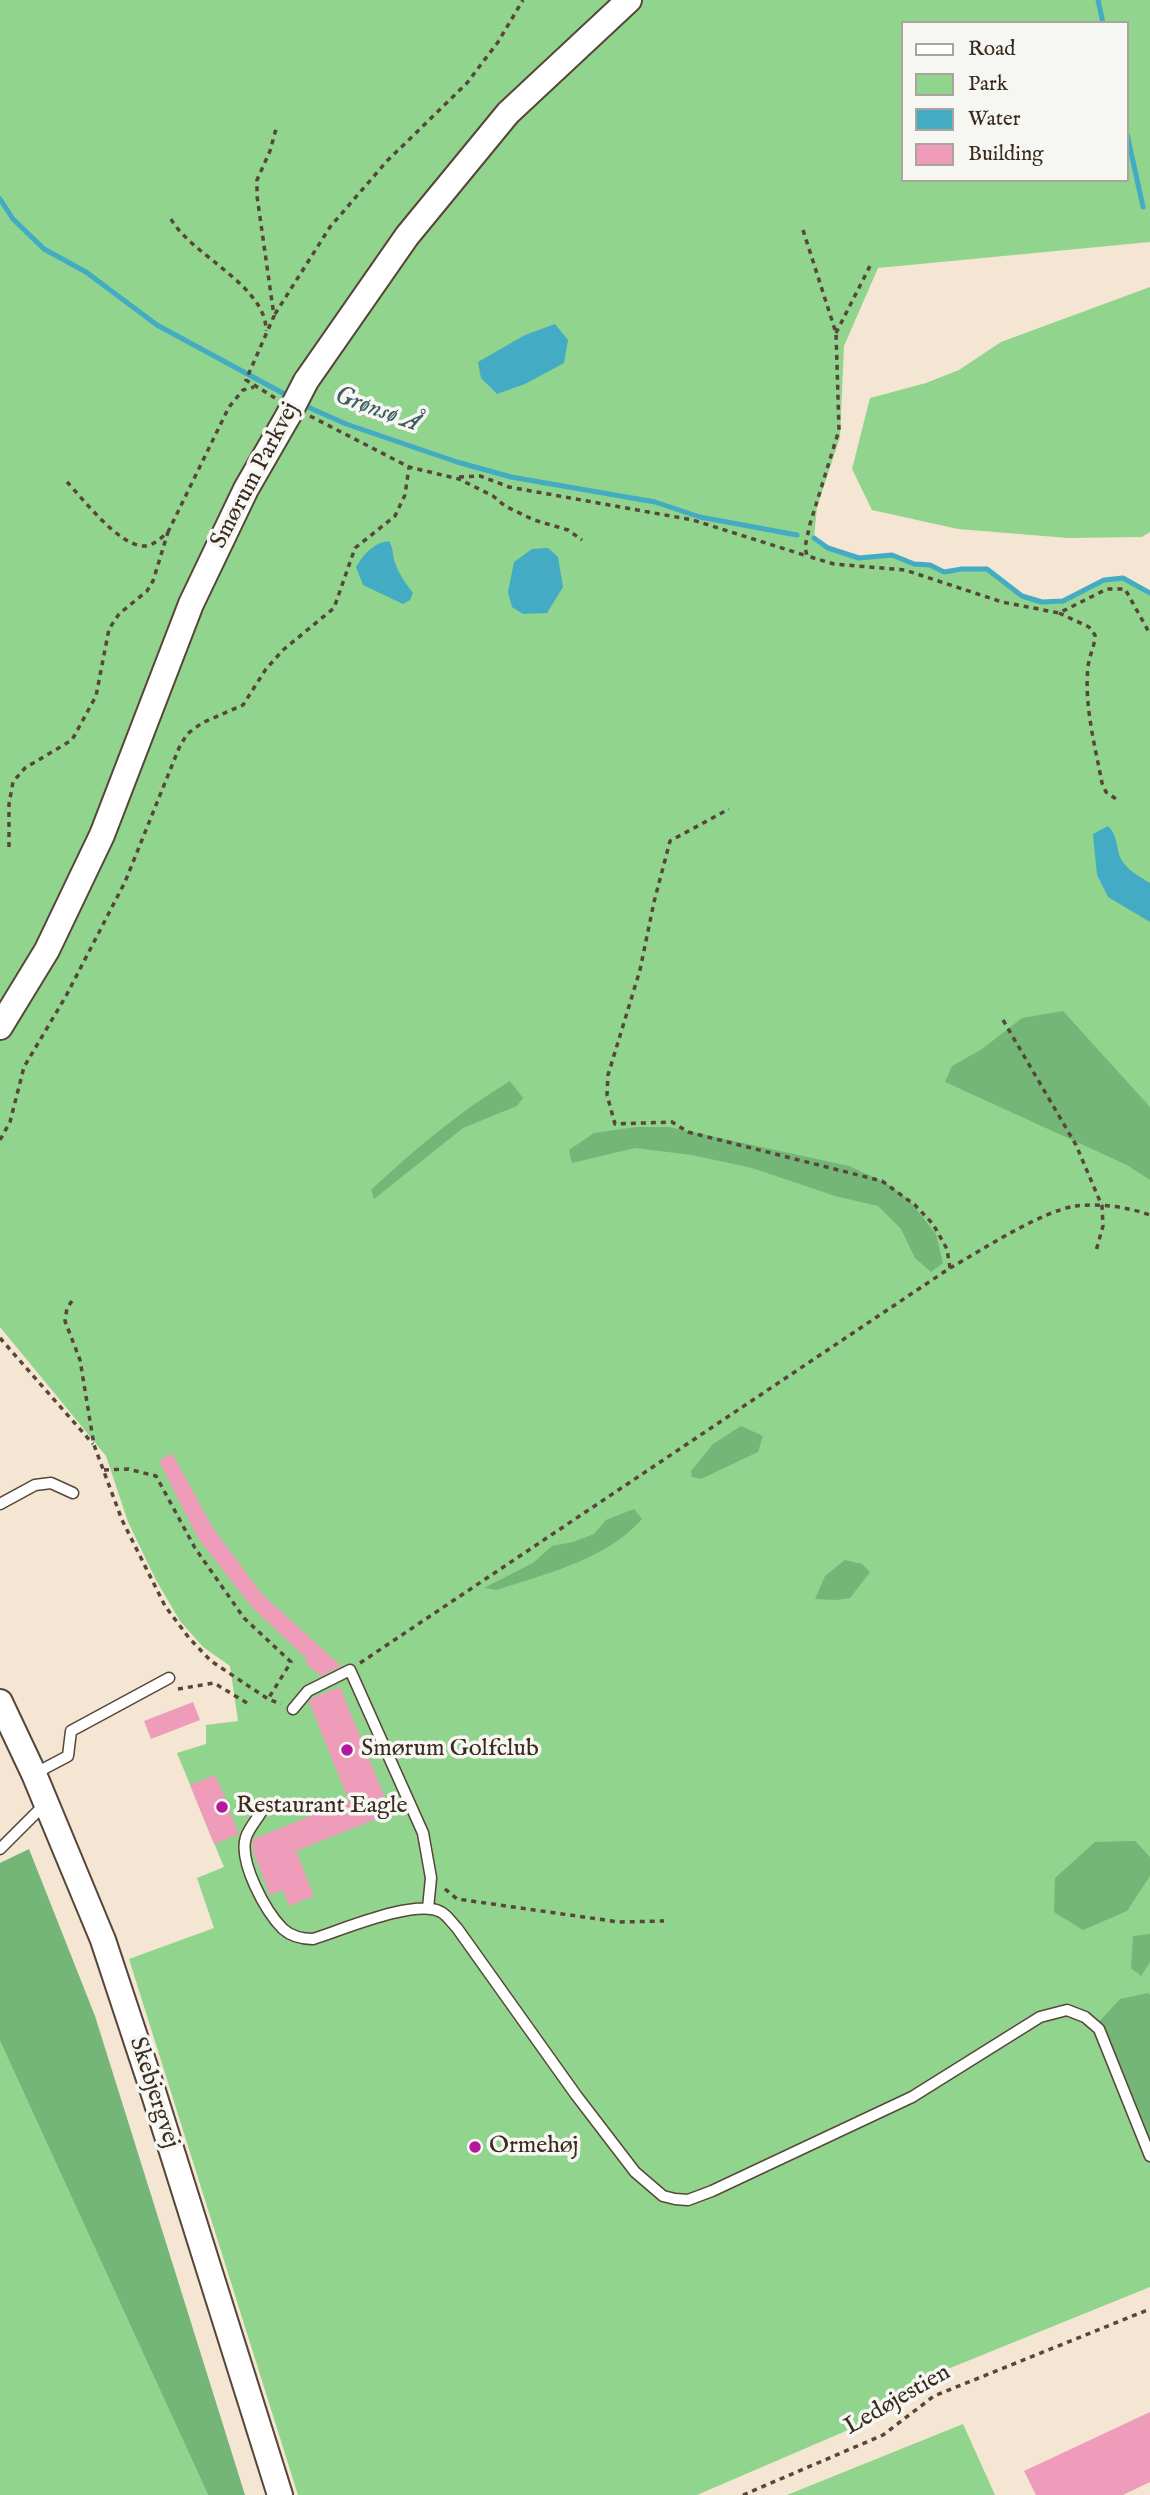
<!DOCTYPE html>
<meta charset="utf-8">
<style>
body{margin:0}
#map{position:relative;width:1150px;height:2495px;overflow:hidden;background:#f4e6d2;font-family:"IM FELL English",serif}
canvas{display:block}
.legend{position:absolute;left:901px;top:21px;width:228px;height:161px;box-sizing:border-box;background:#f6f6f2;border:2px solid #aba49d;margin:0;padding:9px 12px;list-style:none;font-size:21px;color:#3b2a1e}
.legend li{display:flex;align-items:center;gap:14px;height:35px}
.legend b{width:35px;border:2px solid #aba49d}
</style>
<div id="map">
<canvas width="1150" height="2495"></canvas>
<ul class="legend">
<li><b style="height:9px;background:#fff"></b>Road</li>
<li><b style="height:19px;background:#90d48d"></b>Park</li>
<li><b style="height:19px;background:#43abc3"></b>Water</li>
<li><b style="height:19px;background:#ee9cba"></b>Building</li>
</ul>
</div>
<script>
const c = document.querySelector('canvas').getContext('2d');
c.lineJoin = 'round';
function fill(path, color) { c.fillStyle = color; c.fill(path, 'evenodd'); }
function stroke(path, color, width, dash) { c.strokeStyle = color; c.lineWidth = width; c.lineCap = dash ? 'butt' : 'round'; c.setLineDash(dash || []); c.stroke(path); }
function drawText(font, color, halo, rows, align = 'center') {
  c.font = font + ' "IM FELL English",serif'; c.lineWidth = 7; c.setLineDash([]); c.textBaseline = 'middle'; c.strokeStyle = halo; c.fillStyle = color; for (const [text, x, y, turn = 0] of rows) {
    c.save(); c.translate(x, y); c.rotate((+turn || 0) * Math.PI / 180); c.textAlign = isNaN(turn) ? turn : align; if (halo) c.strokeText(text, 0, 0); c.fillText(text, 0, 0); c.restore();
  }
}
fill(new Path2D(`
 M0 0H1150V242L878 268 844 346 840 437 817 507 814 538 828 548 859 558 892 555 914 564 930 565 944 572 962 569H987L1022 595 1042 602 1063 601 1104 580 1123 578 1150 593V2287L923 2379 876 2418 697 2495H298L129 1959 214 1928 197 1878 224 1867 177 1753 206 1744V1725L238 1721 230 1666 203 1647 180 1621 156 1580 128 1522 106 1456 0 1327ZM903 23H1127V180H903Z
 M1150 287V532L1142 537 1068 538 958 529 872 510 852 469 870 398 926 383 959 370 1001 342Z
 M0 2041 208 2495H0Z
 M963 2424 995 2495H787Z`), '#90d48d');
fill(new Path2D(`
 M1063 1011 1150 1107V1180L1127 1165 945 1082 952 1066 982 1049 1022 1018Z
 M510 1081 523 1098 517 1106 463 1128 374 1199 371 1190C414 1150 460 1111 510 1081Z
 M636 1127H669L849 1166 886 1183 909 1200 936 1234 943 1263 931 1272 915 1258 901 1229 878 1206 835 1196 752 1168 692 1155 635 1148 572 1163 569 1150 594 1133Z
 M741 1426 763 1436 758 1452 701 1479 692 1477 691 1471 713 1444Z
 M634 1509 642 1519C606 1560 547 1573 497 1590L484 1588 533 1563 552 1546 573 1542 594 1534 606 1520Z
 M845 1560 862 1564 870 1572 850 1598 836 1600 815 1599 825 1576Z
 M1135 1841 1150 1857V1876L1127 1911 1083 1930 1054 1912 1055 1878 1095 1842Z
 M29 1849 95 2016 245 2495H208L0 2041V1863Z
 M1150 1934V1962L1141 1976 1131 1968 1133 1936Z
 M1148 1993 1150 1995V2153L1098 2023 1120 1999Z`), '#74b678');
fill(new Path2D(`
 M555 324 568 340 564 363 525 384 497 394 481 378 478 362 525 335Z
 M389 541C394 549 392 555 395 563 399 574 406 584 413 593L410 600 403 604 363 585 356 567C364 554 373 543 389 541Z
 M548 548 558 557 563 587 547 613 523 614 512 607 508 592 514 562 532 549Z
 M1108 826C1118 836 1116 846 1120 857 1125 869 1140 877 1150 883V922L1108 897 1097 875 1093 834Z`), '#43abc3');
stroke(new Path2D(`
 M1098 0 1103 23
 M1127 134 1143 207
 M0 199 13 219 44 249 86 272 157 325 290 397
 M301 404 346 424 457 462 511 477 655 502 700 517 797 535
 M814 538 828 548 859 558 892 555 914 564 930 565 944 572 962 569H987L1022 596 1042 602 1063 601 1104 580 1123 578 1150 593`), '#43abc3', 5);
fill(new Path2D(`
 M172 1453 213 1528 262 1594 341 1666 321 1676 305 1663 308 1660 251 1606 198 1538 159 1461Z
 M340 1687 391 1813 296 1851 314 1896 289 1906 283 1890 270 1895 253 1851V1839L349 1801 309 1702 312 1698Z
 M193 1702 200 1720 151 1739 144 1721Z
 M215 1775 231 1810H229L239 1834 214 1844 190 1785Z
 M1150 2412V2482L1123 2495H1036L1024 2471Z`), '#ee9cba');
const service = new Path2D(`
 M0 1504 35 1485 51 1483 73 1493
 M293 1709 308 1691 350 1670 423 1833 431 1878 428 1908
 M34 1774 68 1756 71 1731 169 1678
 M263 1809C258 1818 249 1828 246 1837 238 1862 266 1912 283 1929 292 1937 303 1939 313 1939 342 1930 416 1898 441 1912 447 1915 452 1923 457 1928L576 2095 635 2172 663 2196 675 2199 688 2200 712 2191 912 2097 1040 2017 1067 2010 1085 2017 1099 2029 1150 2156
 M0 1849 44 1805`);
const tertiary = new Path2D(`
 M306 381 407 236 508 113 629 0
 M0 1027 47 950 102 835 191 604 246 489 288 416
 M0 1702 34 1774 103 1940 152 2088 280 2495`);
stroke(service, '#574639', 13);
stroke(tertiary, '#574639', 28);
stroke(new Path2D(`
 M171 219C191 255 267 286 266 331
 M803 230 836 333 839 430 810 524 805 547 807 556 834 564 905 570 1002 602 1059 613 1107 589H1125L1150 634
 M275 314 330 227 387 161 467 83 498 42 523 0
 M836 333 870 266
 M275 398 246 380 274 316 257 196V180L270 151 276 129
 M310 416 409 467 459 479 493 496 505 506 534 520 568 530 582 540
 M459 477 480 476 509 487 693 520 807 556
 M67 482C84 500 119 546 144 546 153 546 161 538 168 532L229 407 243 390 254 387
 M1059 613 1089 627 1095 635C1095 646 1089 656 1088 667 1084 705 1095 746 1102 783L1106 792 1119 801
 M9 847V804L13 782 25 768 72 740 96 696 109 629 119 614 147 591 153 581 168 532
 M1003 1020 1076 1145 1102 1206 1103 1226 1096 1251
 M0 1140 10 1122 24 1067 66 996 125 882 179 748 187 734 202 723 243 705 266 669 283 650 334 608 355 548 395 516 405 495 409 467
 M950 1268C982 1250 1041 1211 1076 1206 1100 1203 1127 1207 1150 1215
 M72 1301 67 1308 65 1321 80 1360 94 1445 122 1520 165 1606 189 1638 211 1661 268 1699 281 1704
 M0 1338 93 1444
 M104 1470 128 1469 156 1476 195 1548 244 1618 291 1662 268 1699
 M360 1663 950 1268 947 1249 933 1224 915 1205 882 1181 688 1132 672 1122 615 1124 607 1095 608 1075 640 970 654 902 670 841 729 809
 M178 1689 214 1683 247 1703
 M445 1889 457 1899 619 1922 664 1921
 M743 2495 883 2435 934 2396 1150 2309`), '#574639', 3.5, [5, 5]);
stroke(service, '#fff', 10);
stroke(tertiary, '#fff', 24);
const tertiaryBridge = new Path2D(`
 M288 416 306 381`);
stroke(tertiaryBridge, '#574639', 28, []);
stroke(tertiaryBridge, '#fff', 24);
for (const [x, y, r, color] of [
 [347,1750,7,"#b5179e"],
 [222,1807,7,"#b5179e"],
 [475,2147,7,"#b5179e"]
]) { const dot = new Path2D(); dot.arc(x, y, r, 0, 2 * Math.PI); c.fillStyle = color; c.fill(dot); stroke(dot, '#f6f6f2', 2.5); }
drawText('24px', '#3b2a1e', '#f6f6f2', [
 ["Smørum Parkvej",256,476,-62],
 ["Skebjergvej",153,2093,72],
 ["Ledøjestien",898,2401,-30]
]);
drawText('24px', '#3b2a1e', '#f6f6f2', [
 ["Smørum Golfclub",361,1750],
 ["Restaurant Eagle",236,1807],
 ["Ormehøj",489,2147]
], 'left');
drawText('italic 26px', '#3e5e60', '#f6f6f2', [
 ["Grønsø Å",377,411,20]
]);
</script>
